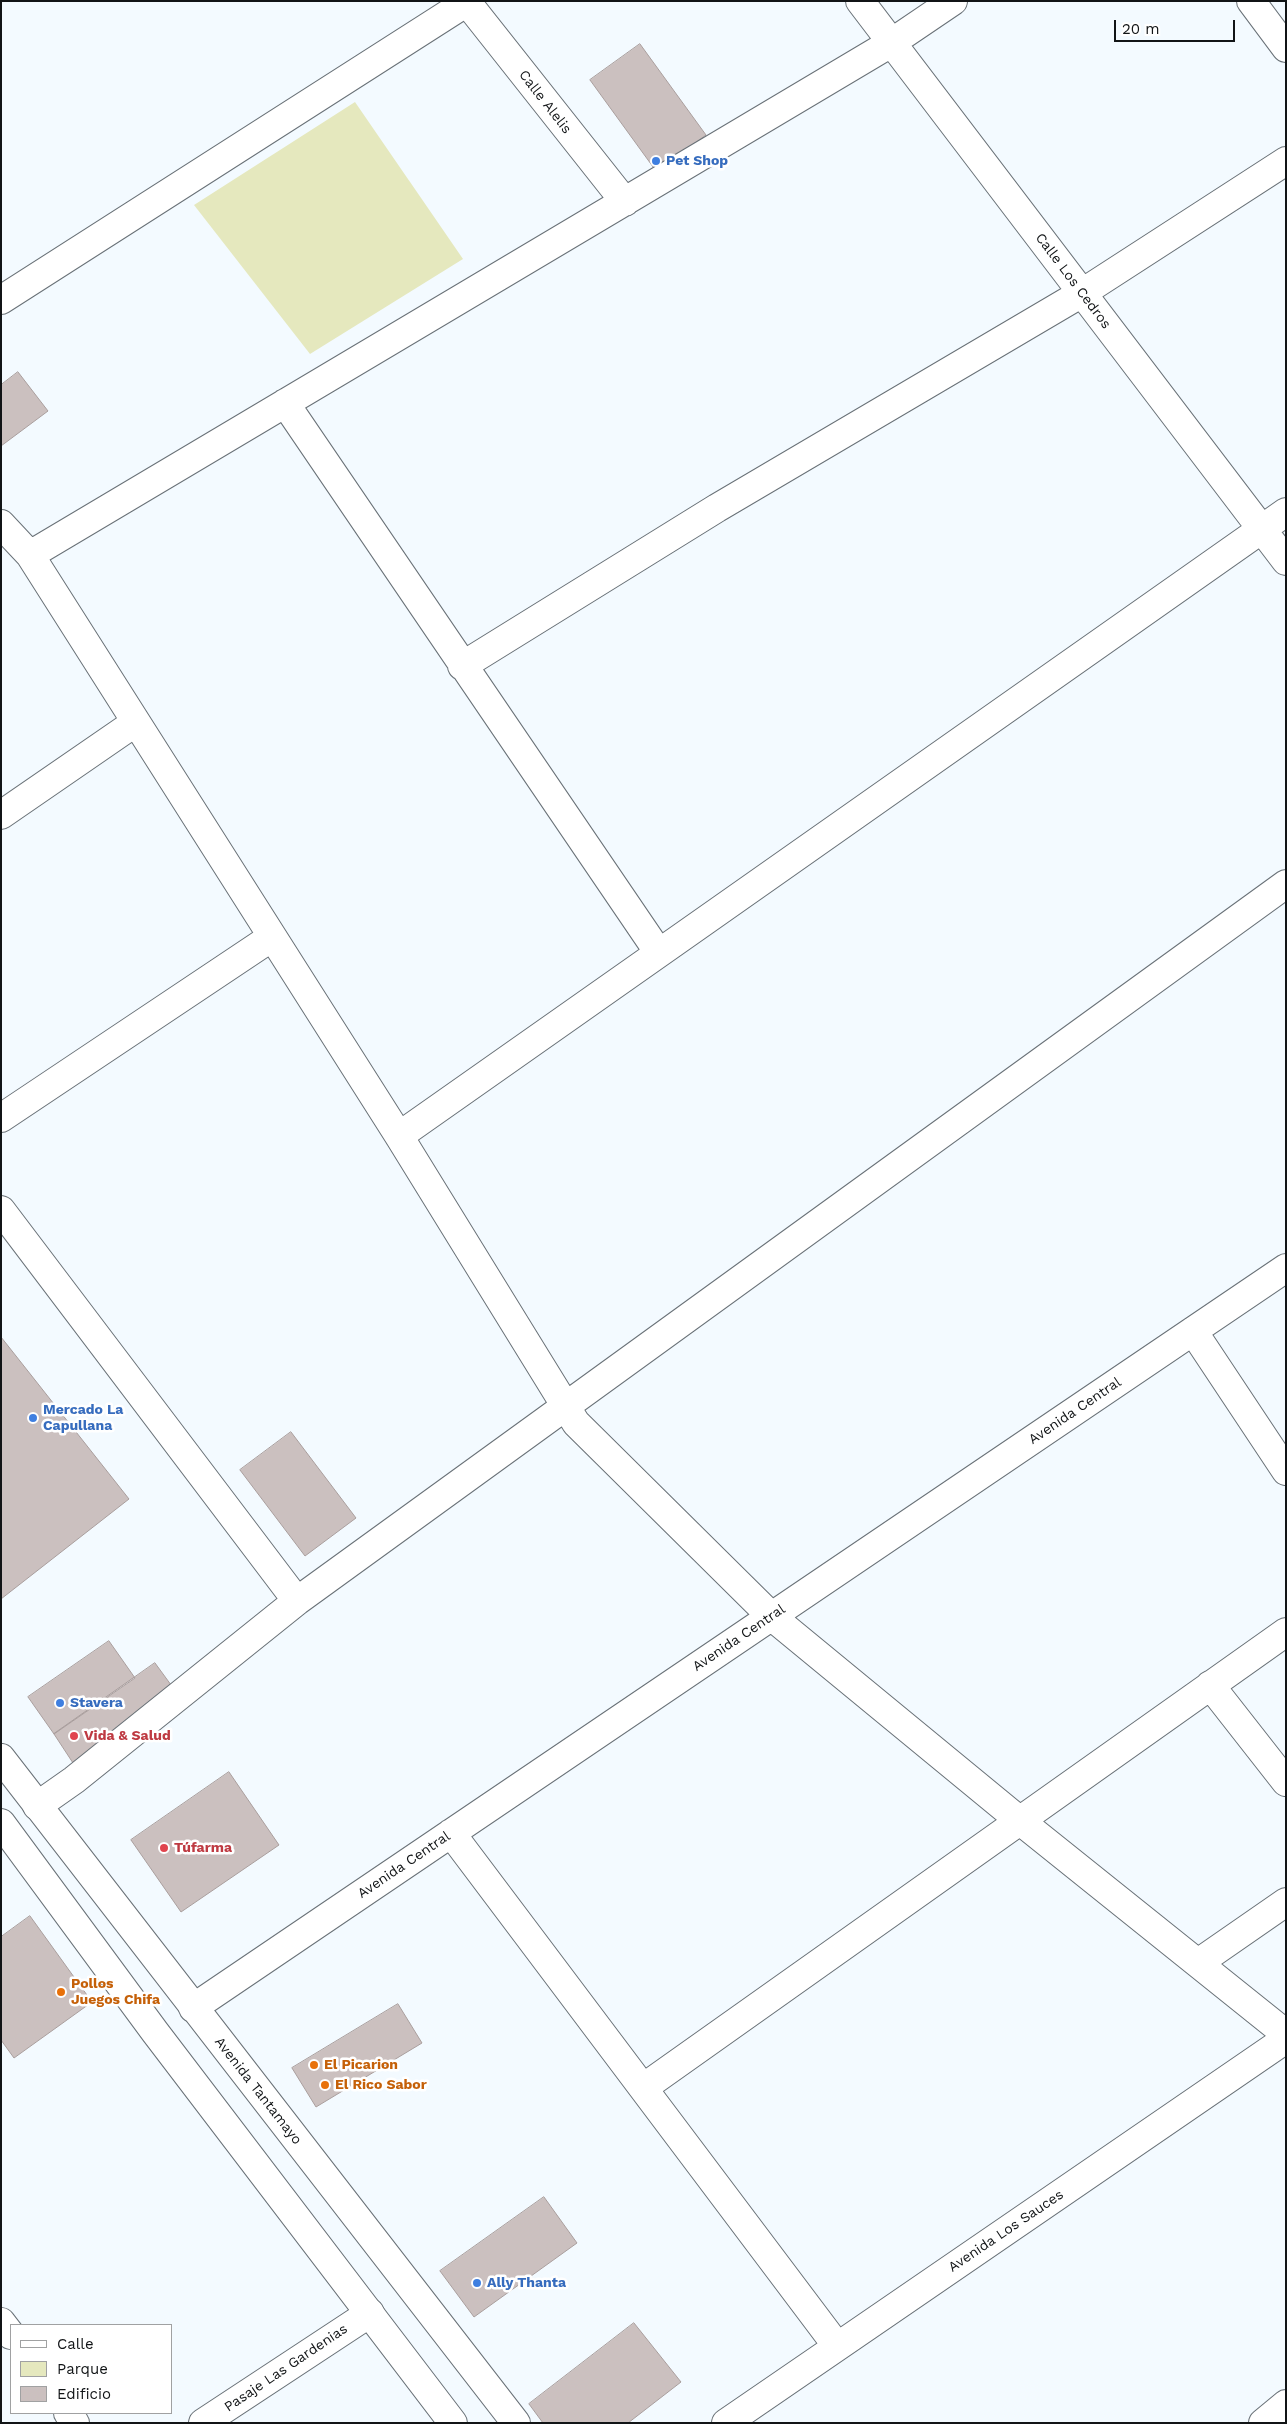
<!DOCTYPE html>
<meta charset="utf-8">
<style>
body{margin:0}
#map{position:relative;width:1287px;height:2424px;overflow:hidden;background:#f3faff;font-family:"Work Sans",sans-serif}
canvas{display:block}
.frame{position:absolute;inset:0;border:2px solid #111416;pointer-events:none}
.legend{position:absolute;left:10px;top:2324px;width:162px;height:90px;box-sizing:border-box;background:#fff;border:1px solid #a0a1a2;margin:0;padding:6px 9px;list-style:none;font-size:15px;color:#111416}
.legend li{display:flex;align-items:center;gap:10px;height:25px}
.legend b{width:25px;border:1px solid #a0a1a2}
.scale{position:absolute;left:1114px;top:20px;width:121px;height:22px;box-sizing:border-box;border:2px solid #111416;border-top:0;padding-left:6px;font-size:15px;line-height:18px;white-space:nowrap;color:#111416;-webkit-text-stroke:4px #fff;paint-order:stroke}
</style>
<div id="map">
<canvas width="1287" height="2424"></canvas>
<div class="frame"></div>
<ul class="legend">
<li><b style="height:6px;background:#fff"></b>Calle</li>
<li><b style="height:14px;background:#e5e8be"></b>Parque</li>
<li><b style="height:14px;background:#cbc0bf"></b>Edificio</li>
</ul>
<div class="scale">20 m</div>
</div>
<script>
const c = document.querySelector('canvas').getContext('2d');
c.lineJoin = 'round';
function fill(path, color) { c.fillStyle = color; c.fill(path, 'evenodd'); }
function stroke(path, color, width, dash) { c.strokeStyle = color; c.lineWidth = width; c.lineCap = dash ? 'butt' : 'round'; c.setLineDash(dash || []); c.stroke(path); }
function drawText(font, color, halo, rows, align = 'center') {
  c.font = font + ' "Work Sans",sans-serif'; c.lineWidth = 5; c.setLineDash([]); c.textBaseline = 'middle'; c.strokeStyle = halo; c.fillStyle = color; for (const [text, x, y, turn = 0] of rows) {
    c.save(); c.translate(x, y); c.rotate((+turn || 0) * Math.PI / 180); c.textAlign = isNaN(turn) ? turn : align; if (halo) c.strokeText(text, 0, 0); c.fillText(text, 0, 0); c.restore();
  }
}
fill(new Path2D(`
 M355 102 463 259 310 354 194 205Z`), '#e5e8be');
const building = new Path2D(`
 M640 44 706 135 656 171 590 80Z
 M18 372 48 411 1 446V385Z
 M1 1337 129 1499 1 1599Z
 M291 1432 356 1518 305 1556 240 1470Z
 M109 1641 135 1678 54 1734 28 1697Z
 M155 1663 174 1689 73 1763 54 1734Z
 M229 1772 279 1845 181 1912 131 1840Z
 M30 1916 92 2002 14 2058 1 2040V1937Z
 M398 2004 422 2043 316 2107 292 2068Z
 M544 2197 577 2243 474 2317 440 2271Z
 M634 2323 681 2382 628 2423H543L529 2404Z`);
fill(building, '#cbc0bf');
stroke(building, '#a99e9d', 1);
const minor = new Path2D(`
 M466 1 625 202
 M860 1 1286 561
 M1 300 467 2
 M285 403 659 953
 M1 524 30 555 399 1136 576 1423 771 1616 1019 1820 1286 2034
 M30 555 891 43 953 1
 M462 666 717 508 1082 293 1286 161
 M1 815 136 722
 M1 1118 272 937
 M399 1136 1286 512
 M1 1210 297 1601
 M1193 1331 1286 1471
 M1210 1685 1286 1782
 M37 1806 74 1780 297 1601 1286 884
 M451 1833 837 2346
 M1198 1963 1286 1902
 M193 2008 1286 1268
 M643 2088 1286 1632
 M1 2322 11 2335
 M68 2413 75 2423
 M203 2423 370 2313
 M726 2423 1286 2039
 M1263 2423 1286 2404`);
const tertiary = new Path2D(`
 M1251 1 1286 48
 M1 1758 516 2423
 M1 1823 155 2032 453 2423`);
stroke(minor, '#697177', 30);
stroke(tertiary, '#697177', 30);
stroke(minor, '#fff', 28);
stroke(tertiary, '#fff', 28);
for (const [x, y, r, color] of [
 [656,161,5,"#3f7fe0"],
 [33,1418,5,"#3f7fe0"],
 [60,1703,5,"#3f7fe0"],
 [74,1736,5,"#e0444e"],
 [164,1848,5,"#e0444e"],
 [61,1992,5,"#e8710a"],
 [314,2065,5,"#e8710a"],
 [325,2085,5,"#e8710a"],
 [477,2283,5,"#3f7fe0"]
]) { const dot = new Path2D(); dot.arc(x, y, r, 0, 2 * Math.PI); c.fillStyle = color; c.fill(dot); stroke(dot, '#fff', 2); }
drawText('14px', '#111416', '#fff', [
 ["Calle Alelis",545,102,52],
 ["Calle Los Cedros",1073,281,53],
 ["Avenida Central",1075,1411,-34],
 ["Avenida Central",739,1638,-34],
 ["Avenida Central",404,1865,-34],
 ["Avenida Tantamayo",258,2091,52],
 ["Avenida Los Sauces",1006,2231,-34],
 ["Pasaje Las Gardenias",286,2368,-34]
]);
drawText('bold 14px', '#366cbe', '#fff', [
 ["Pet Shop",666,161],
 ["Mercado La",43,1410],
 ["Capullana",43,1426],
 ["Stavera",70,1703],
 ["Ally Thanta",487,2283]
], 'left');
drawText('bold 14px', '#be3a42', '#fff', [
 ["Vida & Salud",84,1736],
 ["Túfarma",174,1848]
], 'left');
drawText('bold 14px', '#c56008', '#fff', [
 ["Pollos",71,1984],
 ["Juegos Chifa",71,2000],
 ["El Picarion",324,2065],
 ["El Rico Sabor",335,2085]
], 'left');
</script>
